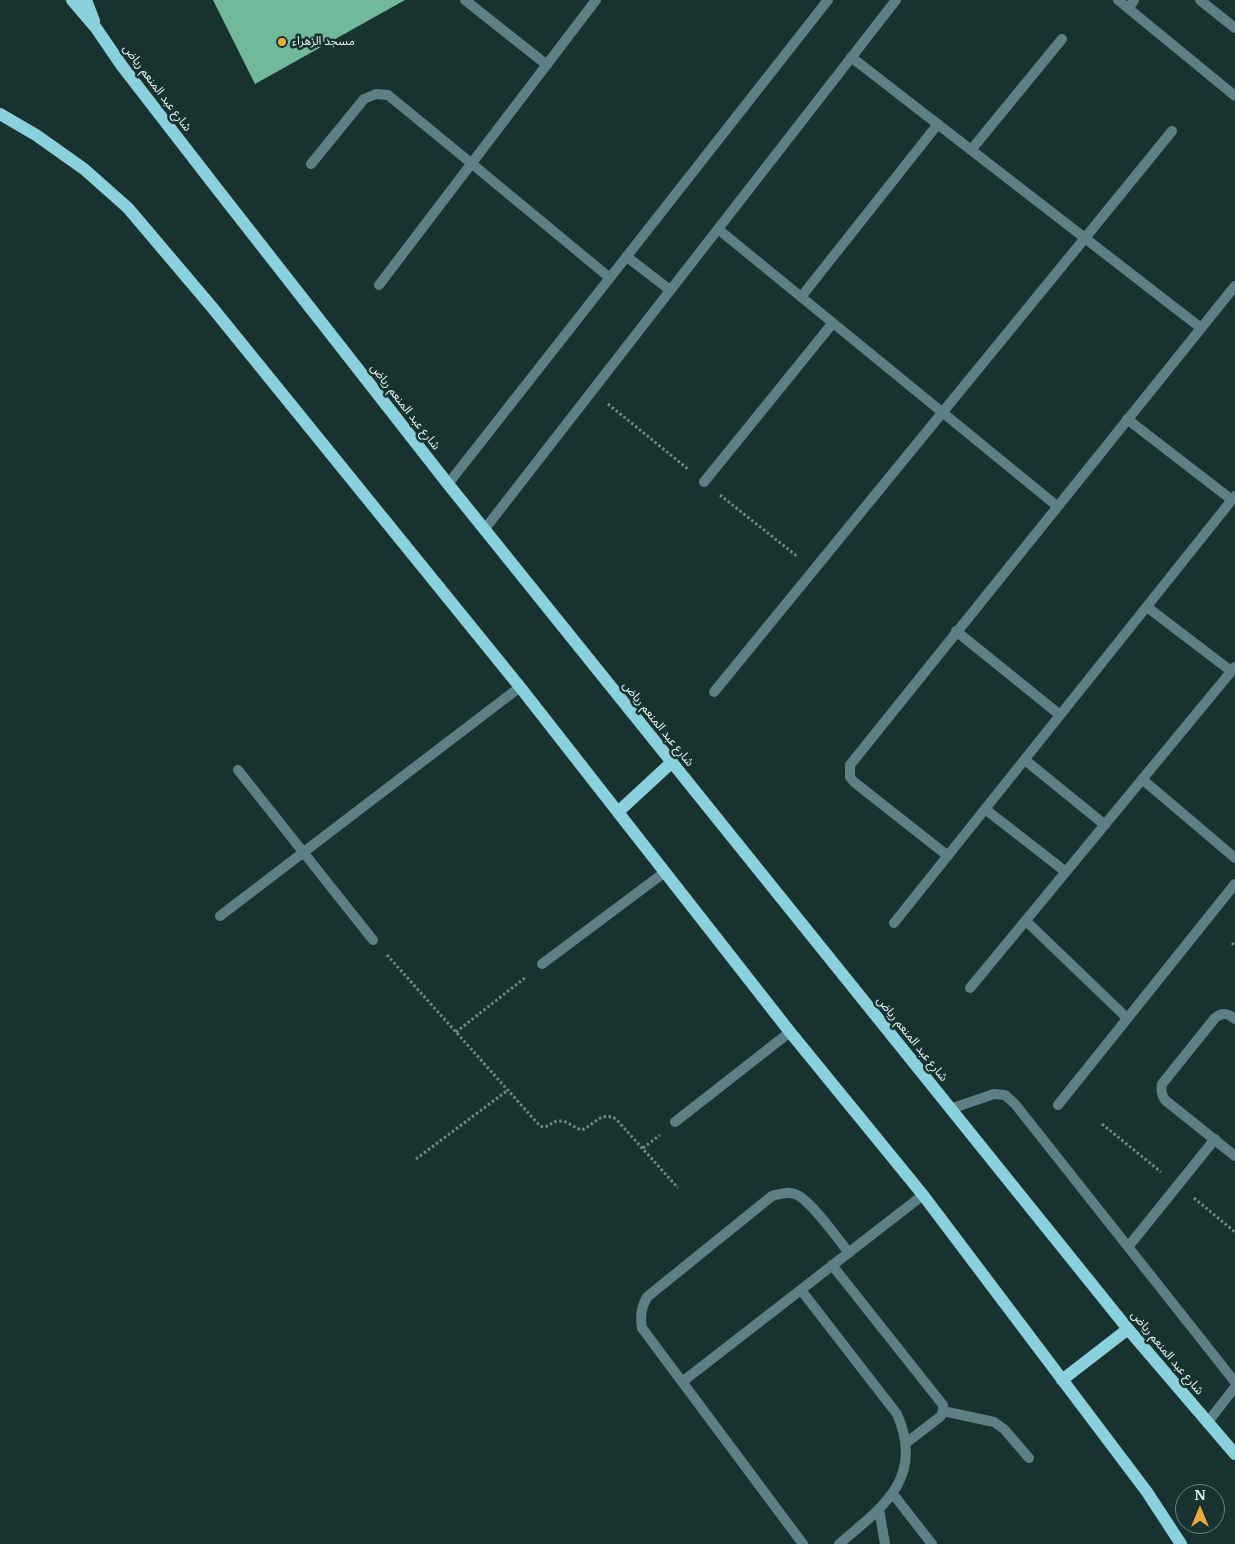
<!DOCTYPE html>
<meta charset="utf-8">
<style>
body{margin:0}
#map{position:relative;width:1235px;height:1544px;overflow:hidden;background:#183230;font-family:Merriweather,serif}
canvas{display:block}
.north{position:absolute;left:1175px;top:1484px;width:50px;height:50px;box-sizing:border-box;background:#183230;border:1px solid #6a807e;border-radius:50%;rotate:0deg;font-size:14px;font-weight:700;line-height:20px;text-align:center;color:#e6f5f3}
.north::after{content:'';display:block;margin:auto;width:18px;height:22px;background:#e8ab37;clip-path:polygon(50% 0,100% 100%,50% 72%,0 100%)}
</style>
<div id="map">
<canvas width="1235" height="1544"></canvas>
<div class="north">N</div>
</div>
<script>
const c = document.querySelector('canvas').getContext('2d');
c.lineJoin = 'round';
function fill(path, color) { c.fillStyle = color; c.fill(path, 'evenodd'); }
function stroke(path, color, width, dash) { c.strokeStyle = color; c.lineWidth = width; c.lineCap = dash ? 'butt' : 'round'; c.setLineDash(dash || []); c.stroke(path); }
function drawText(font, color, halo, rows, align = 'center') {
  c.font = font + ' Merriweather,"Noto Sans Arabic",serif'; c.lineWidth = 5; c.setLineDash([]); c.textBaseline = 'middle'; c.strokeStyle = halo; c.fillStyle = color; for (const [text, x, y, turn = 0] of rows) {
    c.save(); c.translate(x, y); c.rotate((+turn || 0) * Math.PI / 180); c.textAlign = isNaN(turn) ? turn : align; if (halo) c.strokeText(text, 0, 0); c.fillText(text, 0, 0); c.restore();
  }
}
fill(new Path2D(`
 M213 0H405L255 84Z`), '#71b99b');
stroke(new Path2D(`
 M608 404 688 469
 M720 495 798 557
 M1232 943 1235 946
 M387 955 540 1126C549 1129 551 1121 559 1121 567 1120 574 1128 582 1130 595 1124 601 1111 616 1119L678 1188
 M456 1032 526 977
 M1102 1124 1161 1172
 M643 1148 660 1135
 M416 1159 508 1090
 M1194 1198 1235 1232`), '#728785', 3, [2.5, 2.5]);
stroke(new Path2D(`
 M465 0 547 65
 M971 150 1062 39
 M311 164 364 99 376 94 388 95 471 163
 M1085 238 1172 131
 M704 482 832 324
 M542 964 665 872
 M1235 1019C1228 1013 1222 1012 1215 1018L1162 1084C1161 1090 1161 1094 1165 1100L1235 1156
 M950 1109 994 1094 1005 1095 1015 1104 1235 1382
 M675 1122 790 1032
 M1128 1247 1215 1139`), '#5e7f84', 10);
stroke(new Path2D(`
 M1118 0 1235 96
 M1200 0 1235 28
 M1129 8 1134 0
 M851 57 1201 328
 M471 163 610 278
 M718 229 1057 506
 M627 257 670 290
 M379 285 596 0
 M801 297 938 124
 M1127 419 1232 500
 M448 484 828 0
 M484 530 896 0
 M1147 607 1231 671
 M956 631 1060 715
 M714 692 1085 238
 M1025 760 1105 825
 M238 770 373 940
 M1142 779 1235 858
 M985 809 1066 872
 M948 856 854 782 850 777V765L1235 286
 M220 916 520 687
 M1026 921 1127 1018
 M894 923 1235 496
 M970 988 1235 667
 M1058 1105 1235 884
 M832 1265 943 1405V1411L941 1416 906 1443
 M801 1290 897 1414C925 1478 883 1507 839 1544
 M682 1382 923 1195
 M943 1411 994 1422 1004 1429 1029 1458
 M1207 1423 1235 1387
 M893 1494 932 1544
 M879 1509 885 1544
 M803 1544 642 1328C640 1316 641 1308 647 1297L772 1196C780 1194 787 1191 795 1194 810 1199 838 1239 849 1253`), '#5e7f84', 10);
stroke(new Path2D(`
 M72 0 96 28 122 66 218 190 448 484 1128 1329 1235 1454
 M86 0 94 21
 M0 114 36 135 84 169 128 208 211 306 520 687 790 1032 923 1195 1147 1492 1181 1544
 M618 812 671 763
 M1062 1380 1128 1329`), '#8bd1dd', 12);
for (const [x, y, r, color] of [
 [282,42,5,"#e8ab37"]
]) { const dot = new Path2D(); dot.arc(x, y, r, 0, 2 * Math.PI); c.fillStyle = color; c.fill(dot); stroke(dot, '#183230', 2); }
drawText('12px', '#e6f5f3', '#183230', [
 ["مسجد الزهراء",292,42]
], 'left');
drawText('12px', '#e6f5f3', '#183230', [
 ["شارع عبد المنعم رياض",157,88,53],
 ["شارع عبد المنعم رياض",405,407,52],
 ["شارع عبد المنعم رياض",658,724,51],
 ["شارع عبد المنعم رياض",912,1039,51],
 ["شارع عبد المنعم رياض",1167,1353,50]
]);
</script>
